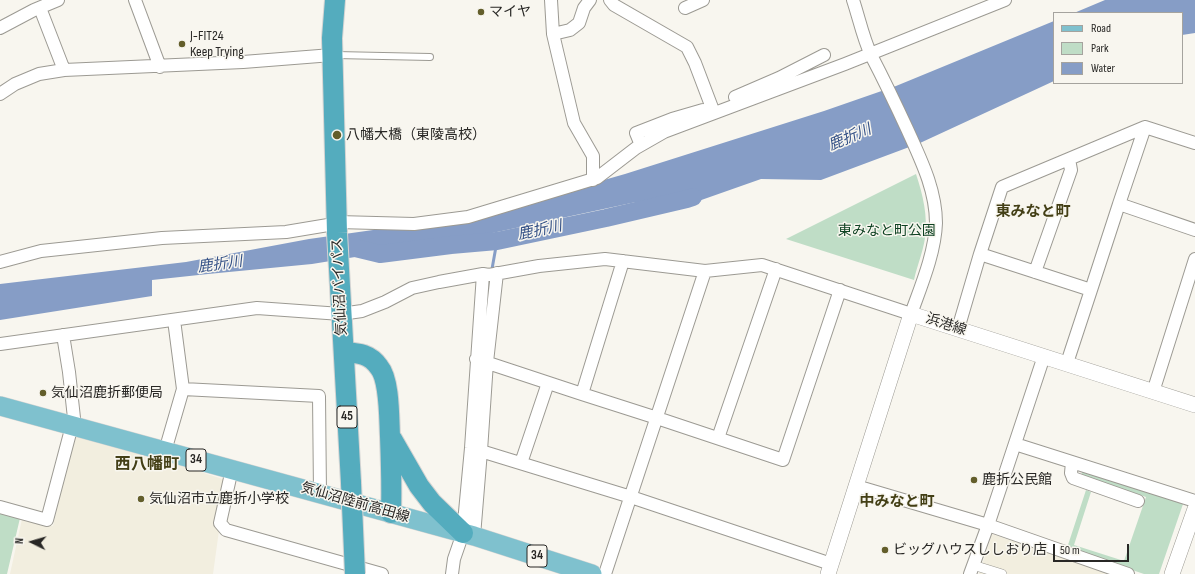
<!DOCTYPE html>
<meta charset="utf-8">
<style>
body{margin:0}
#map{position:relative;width:1195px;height:574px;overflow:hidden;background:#f8f6ef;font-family:"Sofia Sans Condensed",sans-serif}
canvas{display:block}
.legend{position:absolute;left:1053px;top:12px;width:130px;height:72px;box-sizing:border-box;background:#f8f6ef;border:1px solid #a5a39e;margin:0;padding:5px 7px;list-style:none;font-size:12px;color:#282725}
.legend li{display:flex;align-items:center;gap:8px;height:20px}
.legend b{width:20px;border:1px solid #a5a39e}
.north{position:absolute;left:12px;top:522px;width:40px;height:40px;-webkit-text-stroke:3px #f8f6ef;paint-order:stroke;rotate:275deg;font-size:11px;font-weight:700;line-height:16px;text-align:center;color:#282725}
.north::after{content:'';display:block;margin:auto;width:14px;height:18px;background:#282725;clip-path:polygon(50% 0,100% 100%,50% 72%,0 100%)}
.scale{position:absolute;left:1053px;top:544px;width:76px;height:18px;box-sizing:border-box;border:2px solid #282725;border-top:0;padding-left:5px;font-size:12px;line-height:14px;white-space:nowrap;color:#282725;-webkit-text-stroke:3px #f8f6ef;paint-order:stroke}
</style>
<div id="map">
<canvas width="1195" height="574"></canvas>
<ul class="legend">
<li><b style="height:5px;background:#7fc1ce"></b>Road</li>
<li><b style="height:11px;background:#bfddc6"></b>Park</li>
<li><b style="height:11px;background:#869dc6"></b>Water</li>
</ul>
<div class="north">N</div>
<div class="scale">50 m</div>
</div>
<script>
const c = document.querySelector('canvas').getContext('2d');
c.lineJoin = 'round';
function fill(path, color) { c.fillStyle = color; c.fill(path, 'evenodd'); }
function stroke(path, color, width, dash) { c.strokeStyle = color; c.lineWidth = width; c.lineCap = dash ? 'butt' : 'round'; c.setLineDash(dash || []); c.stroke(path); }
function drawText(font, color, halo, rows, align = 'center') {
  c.font = font + ' "Sofia Sans Condensed","Noto Sans JP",sans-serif'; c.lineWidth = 3; c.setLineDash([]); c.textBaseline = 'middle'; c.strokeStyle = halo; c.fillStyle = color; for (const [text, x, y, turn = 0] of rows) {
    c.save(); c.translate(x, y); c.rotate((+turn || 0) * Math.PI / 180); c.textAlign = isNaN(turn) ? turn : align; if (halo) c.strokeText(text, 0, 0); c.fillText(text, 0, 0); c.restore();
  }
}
fill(new Path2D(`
 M74 432 226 480 213 574H10L22 519 53 526Z
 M992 534 1113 574H979Z`), '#f2eedf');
fill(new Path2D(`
 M916 174C923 195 928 216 925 238 923 252 917 266 914 280L786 239Z
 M1083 470 1183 504 1159 574H1144L1067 548 1086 490 1091 492 1074 545 1124 561 1146 497 1081 475Z
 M0 512 20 518 7 574H0Z`), '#bfddc6');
fill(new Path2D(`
 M1105 0H1195V33L1182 35V13H1074Z
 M1054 21V81L920 143 821 180 761 179 690 204 636 202 460 240 312 264 208 274 152 280V296L0 320V284L186 262 309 239 373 230 406 227 485 214 625 174 824 111 896 86Z`), '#869dc6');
stroke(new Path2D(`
 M492 269 497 241
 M487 305 489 286`), '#869dc6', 3);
stroke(new Path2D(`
 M351 247 380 254 451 245 497 241 606 218 687 199 693 197`), '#869dc6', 18);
const service = new Path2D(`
 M336 55 430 57`);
const pedestrian = new Path2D(`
 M973 565 1002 574`);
const minor = new Path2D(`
 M135 0 160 67
 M551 0 553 34 574 123 593 156V180
 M610 0 614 5 687 47 695 63 714 113
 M40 8 64 70
 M685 8 703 0
 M0 28 34 10 58 0
 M553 34 570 30 579 23 584 8 590 0
 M0 94 15 84 39 74 64 70 243 62 332 55
 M735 97 779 78 824 55
 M1195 143 1145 127 1119 204 1195 230
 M641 145 636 133 672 119 703 110
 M980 254 1091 290 1119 204
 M0 262 41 251 162 238 286 232 328 225 338 222 414 224 468 217 597 178 636 148 664 132 845 64 1005 0
 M1035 272 1071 170 1069 159
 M958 329 980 254 1002 187 1145 127
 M0 344 257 308 341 314 362 311 385 302 412 288 439 282 483 274 489 275 539 266 605 259 705 271 762 265 911 314C921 286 935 253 936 223 936 190 921 160 908 131 896 105 884 80 871 55 863 38 859 18 853 0
 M476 359 582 394 657 418 783 460 840 290
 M1067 363 1091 290
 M183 389 319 396 320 493
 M1153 392 1195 259
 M582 394 623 261
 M718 438 776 269
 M1015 444 1195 501
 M471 448 631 497 831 564
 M165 451 183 389 174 320
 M1072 462 1071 473 1073 478 1138 501
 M521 463 548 383
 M232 469 220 523 226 530 382 574
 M856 486 988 525 1128 574
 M0 507 47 520 74 418 69 372 63 335
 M474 536 481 451 487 362 497 273
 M452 574 454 559 463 533 471 448 483 274
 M605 574 705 271
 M970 574 988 525 1044 356`);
const tertiary = new Path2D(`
 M828 574 911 314 1195 405
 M1172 574 1195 509`);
const primary = new Path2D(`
 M0 406 474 536 592 574`);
const trunk = new Path2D(`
 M335 0 332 38 337 233 351 483
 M344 352C359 353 370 354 379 367 390 380 389 419 390 436 391 462 392 487 391 513
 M392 439 419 486 432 503 463 533`);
stroke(service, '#9c9a93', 8);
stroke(pedestrian, '#9c9a93', 10);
stroke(minor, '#9c9a93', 14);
stroke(tertiary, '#9c9a93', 16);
stroke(primary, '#d4d4d3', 20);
stroke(trunk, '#d4d4d3', 22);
stroke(service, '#fff', 6);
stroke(pedestrian, '#fff', 9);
stroke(minor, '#fff', 12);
stroke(tertiary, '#fff', 15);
stroke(primary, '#7fc1ce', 19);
stroke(trunk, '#54acbe', 20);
const trunkBridge = new Path2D(`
 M351 483 355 574`);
stroke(trunkBridge, '#d4d4d3', 22, []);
stroke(trunkBridge, '#54acbe', 20);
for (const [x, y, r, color] of [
 [481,12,4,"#635e2b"],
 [182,44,4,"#635e2b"],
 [337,135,5,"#635e2b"],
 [43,393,4,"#635e2b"],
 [974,480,4,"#635e2b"],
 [141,499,4,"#635e2b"],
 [885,550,4,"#635e2b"]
]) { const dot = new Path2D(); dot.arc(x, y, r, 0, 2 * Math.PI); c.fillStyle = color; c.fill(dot); stroke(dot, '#f8f6ef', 1.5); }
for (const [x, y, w] of [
 [347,417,20],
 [196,460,20],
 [537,556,20]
]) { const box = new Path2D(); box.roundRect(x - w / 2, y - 11, w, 22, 3); c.fillStyle = '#f8f6ef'; c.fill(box); stroke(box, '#282725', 1); }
drawText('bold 13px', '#282725', null, [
 ["45",347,417],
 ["34",196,460],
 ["34",537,556]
]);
drawText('14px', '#282725', '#f8f6ef', [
 ["マイヤ",489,12],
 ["J-FIT24",190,36],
 ["Keep Trying",190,52],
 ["八幡大橋（東陵高校）",346,135],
 ["気仙沼鹿折郵便局",51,393],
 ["鹿折公民館",982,480],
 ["気仙沼市立鹿折小学校",149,499],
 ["ビッグハウスししおり店",893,550]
], 'left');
drawText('14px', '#0e4222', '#f8f6ef', [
 ["東みなと町公園",887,231]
]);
drawText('14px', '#282725', '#f8f6ef', [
 ["気仙沼バイパス",340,287,-93],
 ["浜港線",946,325,18],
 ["気仙沼陸前高田線",355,503,16]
]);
drawText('italic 15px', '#335086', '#f8f6ef', [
 ["鹿折川",850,138,-23],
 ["鹿折川",540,231,-12],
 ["鹿折川",220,265,-8]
]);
drawText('bold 15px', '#433f16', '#f8f6ef', [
 ["東みなと町",1033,212],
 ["中みなと町",897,502]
]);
drawText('bold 16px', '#433f16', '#f8f6ef', [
 ["西八幡町",147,465]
]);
</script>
